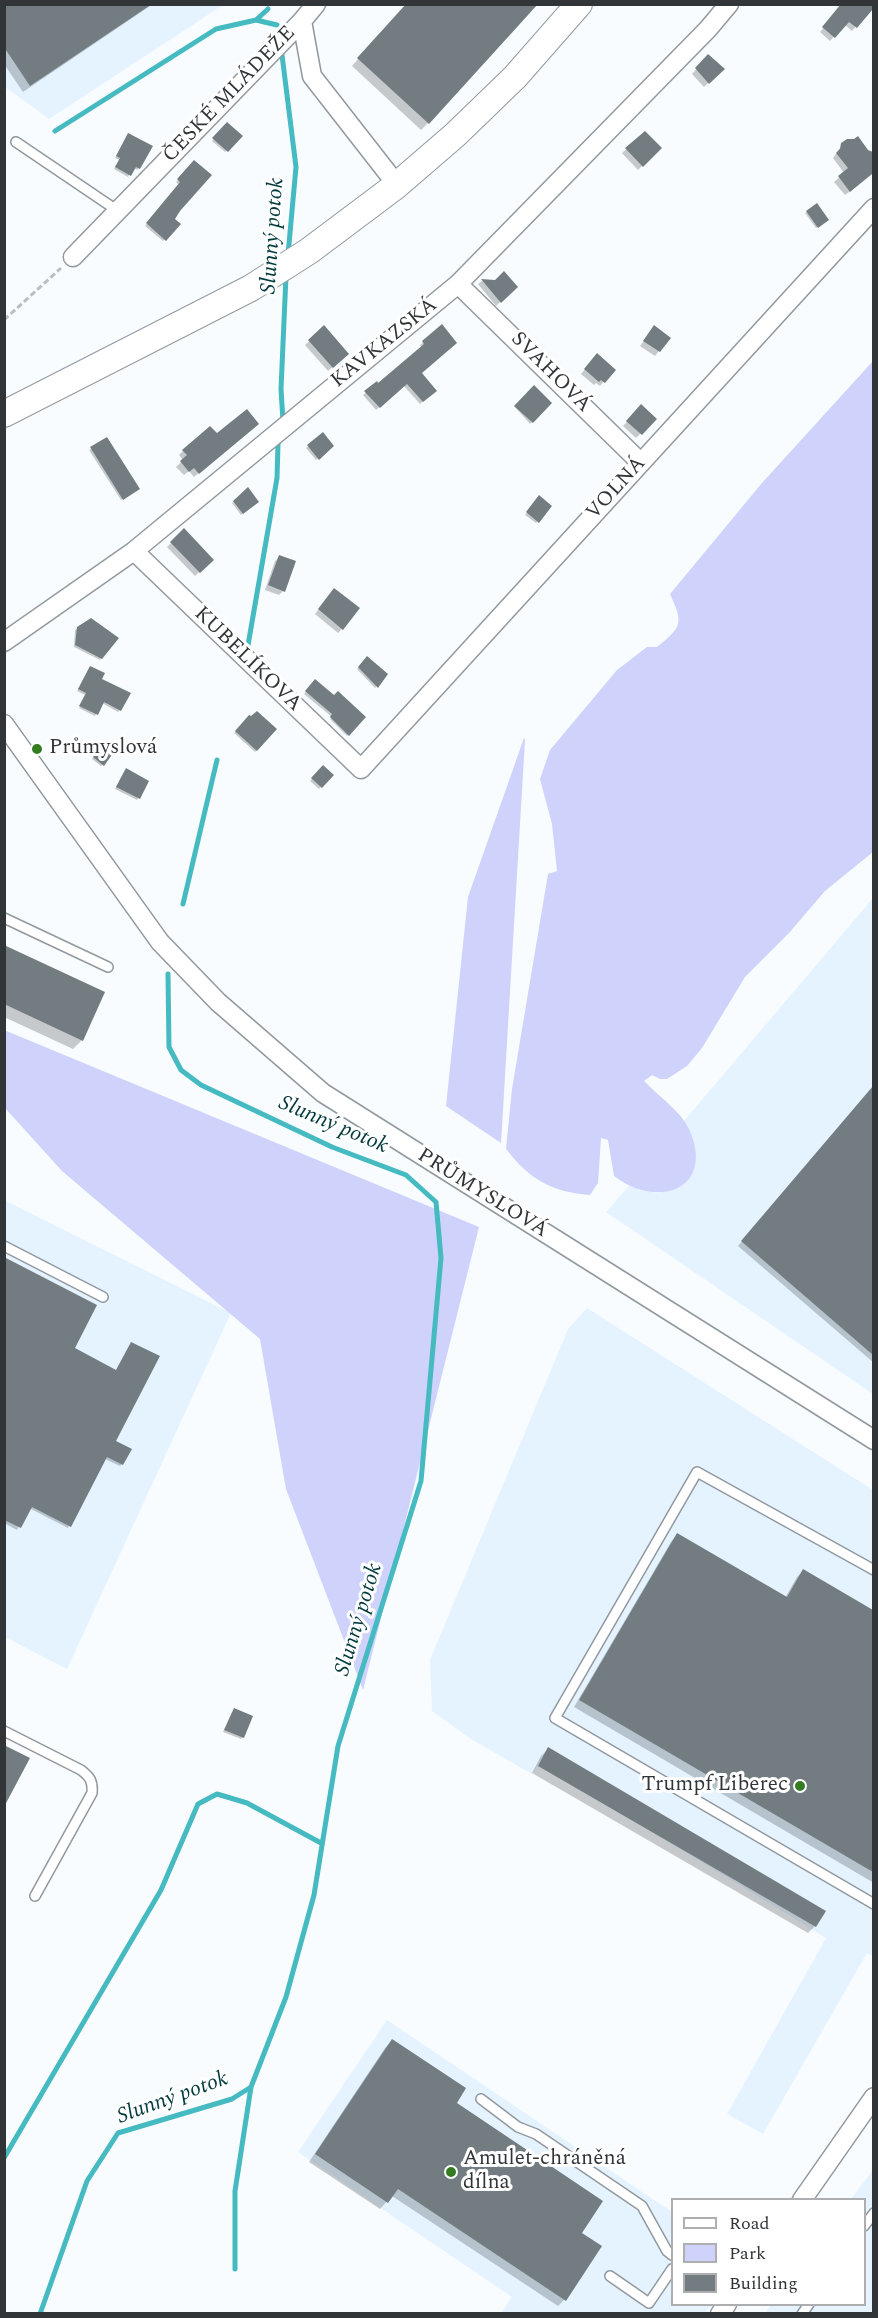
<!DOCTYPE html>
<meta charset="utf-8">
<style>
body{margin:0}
#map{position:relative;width:878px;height:2318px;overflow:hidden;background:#f8fcff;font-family:Spectral,serif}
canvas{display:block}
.frame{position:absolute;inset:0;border:6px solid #323538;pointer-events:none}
.legend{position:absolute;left:671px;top:2198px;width:195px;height:108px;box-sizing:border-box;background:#fff;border:2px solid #adaeaf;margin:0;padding:8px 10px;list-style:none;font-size:18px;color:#323538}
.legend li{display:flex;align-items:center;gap:12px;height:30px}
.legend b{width:30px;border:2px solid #adaeaf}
</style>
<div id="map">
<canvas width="878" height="2318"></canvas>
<div class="frame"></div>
<ul class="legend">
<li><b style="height:8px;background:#fff"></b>Road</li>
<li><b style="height:16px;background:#cfd2fb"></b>Park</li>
<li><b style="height:16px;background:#737d81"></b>Building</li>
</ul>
</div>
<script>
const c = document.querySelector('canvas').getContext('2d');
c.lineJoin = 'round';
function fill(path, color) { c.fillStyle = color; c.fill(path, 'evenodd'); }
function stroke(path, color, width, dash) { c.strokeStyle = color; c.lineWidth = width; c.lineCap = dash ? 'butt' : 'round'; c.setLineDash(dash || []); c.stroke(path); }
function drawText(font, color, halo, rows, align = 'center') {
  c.font = font + ' Spectral,serif'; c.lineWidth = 6; c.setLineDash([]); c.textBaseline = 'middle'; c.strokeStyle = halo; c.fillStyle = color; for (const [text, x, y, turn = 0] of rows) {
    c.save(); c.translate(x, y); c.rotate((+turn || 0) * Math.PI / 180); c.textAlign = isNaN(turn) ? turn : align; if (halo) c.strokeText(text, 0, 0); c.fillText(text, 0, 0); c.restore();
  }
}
fill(new Path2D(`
 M5 5H223L49 119 5 87Z
 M873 898V1394L606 1212 629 1186 660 1194 688 1127 684 1121Z
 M4 1200 231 1313 67 1669 5 1637Z
 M587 1308 873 1490V1956L867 1953 763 2134 727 2114 826 1938 687 1853 538 1766 532 1774 471 1739 432 1711 430 1660 568 1329Z
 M387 2020 672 2212V2304L712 2305 705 2314 501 2313 512 2297 298 2152Z
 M873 2170V2313L764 2314 771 2305 864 2304V2200L851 2199Z`), '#e4f3ff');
fill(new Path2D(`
 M873 361V852L825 891 789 933 745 977 702 1048 687 1066 667 1079H660L652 1075 644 1081C658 1096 680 1110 689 1129 716 1189 658 1210 614 1176L608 1140 601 1138 598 1183 590 1195C552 1192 530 1180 506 1149L512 1089 548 874 557 871 552 824 540 779 550 750 617 670 647 647H657C683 626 683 623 670 594L762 483Z
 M524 738 525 740 501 1143 446 1106 468 897Z
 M4 1030 479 1227 363 1690 286 1489 260 1339 62 1171 5 1108Z`), '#cfd2fb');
fill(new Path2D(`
 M4 4H153L23 92 4 64Z
 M407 4 428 123 421 130 352 66Z
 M838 4 874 6 852 31 845 25 830 41 820 32 840 8Z
 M708 56 722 68 704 87 692 74Z
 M227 124 241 136 225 152 212 141Z
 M645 133 660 148 638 170 622 153Z
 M127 136 139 168 137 170 134 168 128 177 114 169 119 160 115 158Z
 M858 138 874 159V173L845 195 834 182 844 173 833 158 842 145Z
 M194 162 179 210 174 219 179 224 163 241 145 226 179 185 176 182Z
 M807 212 826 221 816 228 805 213Z
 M482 281H495L516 287 496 306 478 284Z
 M441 326 420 373 435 390 420 404 404 386 376 410 363 395 422 348 420 345Z
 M654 327 669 338 655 356 640 346Z
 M324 328 343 358 328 371 305 345Z
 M597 355 614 370 600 386 596 383 594 385 581 374Z
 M534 387 550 403 530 424 515 407Z
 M642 406 655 419 636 438 623 426Z
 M253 428 194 477 189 471 184 475 176 467 183 460 179 455 183 451 217 436Z
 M323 434 332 446 316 460 306 448Z
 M107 439 136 491 121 500 89 450Z
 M248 490 257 502 241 515 232 503Z
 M539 497 550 506 536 523 525 515Z
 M184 530 212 560 195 576 167 547Z
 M280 556 283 591 279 595 265 590 275 561Z
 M330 594 342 629 338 633 315 614Z
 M78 628 101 658 100 660 74 647 75 630Z
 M367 658 386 674 375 688 357 669Z
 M89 669 100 680 120 710 118 712 102 703 95 716 79 708 85 695 77 691Z
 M315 681 334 697 364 717 347 736 330 719 332 717 304 694Z
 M249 717 275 730 255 752 234 733Z
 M103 744V765L101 766 92 759Z
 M323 767 332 775 319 789 310 781Z
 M124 772 147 781 137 800 115 789Z
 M4 947 82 1040 73 1049 4 1017Z
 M874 1088V1185L871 1188 874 1190V1363L738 1246Z
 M4 1259 73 1349 116 1371 131 1344 114 1442 122 1464 120 1466 105 1459 68 1528 29 1508 17 1530 4 1523Z
 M677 1535 785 1598 797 1577 804 1570 874 1612V1883L574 1707 671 1542Z
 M232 1712 243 1737 241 1739 223 1732Z
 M548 1749 815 1926 808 1933 532 1773 541 1756Z
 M392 2041 580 2233 564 2300 558 2306 392 2196 380 2209 309 2162 385 2048Z`), '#0003');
stroke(new Path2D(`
 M268 9 256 20 277 25
 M282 55 296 167 288 255
 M55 131 216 29 256 20
 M283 421 281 389 286 276
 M247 651 277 478 278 444
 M183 904 217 760
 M4 2158 161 1890 198 1804 217 1794 247 1803 321 1843
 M235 2269V2191L251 2087
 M40 2314 87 2181 118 2133 232 2099 251 2087 286 1997 314 1895 338 1746 421 1481 441 1258 436 1202 406 1175 332 1147 201 1085 181 1070 169 1047 168 974`), '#45bac1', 5);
fill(new Path2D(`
 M4 4H152L30 86 4 47Z
 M406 4H538L429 124 357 58Z
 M841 4H873V9L857 28 849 22 835 38 822 27Z
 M708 54 725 69 709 84 695 68Z
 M227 122 243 136 228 152 212 138Z
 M645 131 662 148 643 167 625 148Z
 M128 133 153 146 140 169 136 167 131 176 115 167 120 158 116 156Z
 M858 136 868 150 873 152V173L850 192 838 176 848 168 836 153 840 149 841 143 847 139H854Z
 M194 160 212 175 180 211 175 219 181 224 166 241 146 223 180 182 177 179Z
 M817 203 829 220 818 228 806 211Z
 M504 271 518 287 501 303 481 279 495 280Z
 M442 324 457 343 422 373 437 391 423 402 407 384 380 408 364 391 377 381 378 383 424 344 422 341Z
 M324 325 349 354 333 368 308 340Z
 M654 325 671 338 660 352 643 341Z
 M597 353 616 370 605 383 601 380 599 382 584 369Z
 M534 385 552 403 533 423 514 406Z
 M641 404 657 419 642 435 626 421Z
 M247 409 259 424 199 474 194 468 189 472 180 461 187 455 182 450 210 426 217 433Z
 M323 432 334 446 319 460 307 445Z
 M107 437 140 489 123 500 90 447Z
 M248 487 259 502 243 514 233 501Z
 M539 495 552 506 539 523 526 512Z
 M184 528 214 560 200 573 170 542Z
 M279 555 296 561 285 592 268 585Z
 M334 588 360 608 343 630 318 609Z
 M91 618 119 638 102 659 75 645 77 627Z
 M367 656 388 674 378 688 358 667Z
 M90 666 105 673 102 679 131 693 121 711 104 702 98 715 79 706 86 693 78 689Z
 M315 679 334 695 338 691 366 717 349 736 330 717 332 714 305 691Z
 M257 711 277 729 257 751 235 731 249 715 251 716Z
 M105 741 116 749 104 766 93 757Z
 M323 765 334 775 322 788 311 778Z
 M126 768 149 781 140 799 116 787Z
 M4 945 105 992 83 1041 4 1004Z
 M873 1086V1355L741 1241Z
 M4 1257 97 1305 75 1348 116 1370 131 1342 160 1356 116 1441 132 1449 123 1465 107 1457 71 1527 32 1507 21 1528 4 1520Z
 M677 1533 787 1597 803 1569 873 1610V1872L579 1700Z
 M234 1708 253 1716 244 1738 224 1730Z
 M4 1745 30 1758 4 1807Z
 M548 1747 826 1911 816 1927 538 1766Z
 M392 2039 466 2088 457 2103 603 2201 582 2233 602 2246 566 2301 398 2189 388 2203 315 2154Z`), '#737d81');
const lane = new Path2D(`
 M16 142 118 211
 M4 918 108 967
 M4 1246 103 1297
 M874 1570 697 1472 555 1718 874 1904
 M4 1731 81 1770C90 1777 93 1781 92 1793L35 1896
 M481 2099 518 2127 536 2134 642 2206 667 2251 672 2255
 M864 2226 874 2213
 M610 2276 649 2303 672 2269
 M802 2314 809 2304`);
const street = new Path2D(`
 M302 21 316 4
 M73 257 302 21 312 76 397 185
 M458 284 641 463
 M134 551 361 769 874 208
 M4 642 134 551 458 284 708 29 729 4
 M4 724 160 942 218 1002 323 1093 874 1440
 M802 2200 874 2097
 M720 2314 727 2304`);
const secondary = new Path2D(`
 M4 414 251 288 309 251 397 185 455 135 515 77 579 4`);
stroke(lane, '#91999f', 12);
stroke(street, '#91999f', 21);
stroke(secondary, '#91999f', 28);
stroke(new Path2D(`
 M4 320 61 268`), '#bbbec1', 3, [6, 3]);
stroke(lane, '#fff', 9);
stroke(street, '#fff', 18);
stroke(secondary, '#fff', 26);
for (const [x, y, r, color] of [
 [37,749,6,"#347c21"],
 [800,1786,6,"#347c21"],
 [451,2172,6,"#347c21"]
]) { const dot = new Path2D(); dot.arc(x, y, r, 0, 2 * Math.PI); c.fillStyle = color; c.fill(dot); stroke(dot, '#fff', 2); }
drawText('21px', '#323538', '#fff', [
 ["ČESKÉ MLÁDEŽE",230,95,-46],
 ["KAVKAZSKÁ",385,344,-39],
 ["SVAHOVÁ",550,373,45],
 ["VOLNÁ",617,489,-48],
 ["KUBELÍKOVA",247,660,44],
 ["PRŮMYSLOVÁ",482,1194,32]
]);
drawText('21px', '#323538', '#fff', [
 ["Průmyslová",49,749],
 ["Trumpf Liberec",788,1786,"right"],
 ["Amulet-chráněná",463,2160],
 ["dílna",463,2184]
], 'left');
drawText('italic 22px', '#023a3d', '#fff', [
 ["Slunný potok",274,236,-86],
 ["Slunný potok",333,1126,23],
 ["Slunný potok",360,1620,-73],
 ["Slunný potok",173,2099,-20]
]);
</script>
